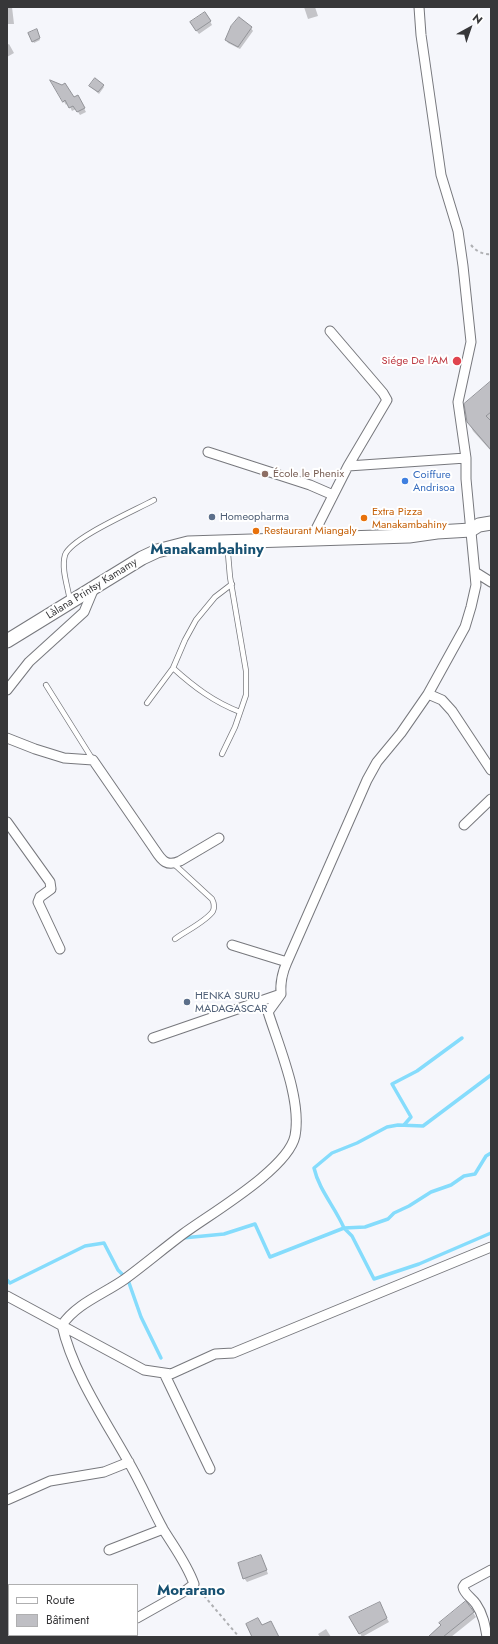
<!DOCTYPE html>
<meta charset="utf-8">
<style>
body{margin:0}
#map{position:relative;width:498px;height:1644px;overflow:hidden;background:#f5f6fb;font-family:Jost,sans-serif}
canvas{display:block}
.frame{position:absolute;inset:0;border:8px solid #373739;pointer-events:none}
.legend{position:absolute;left:8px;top:1584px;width:130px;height:52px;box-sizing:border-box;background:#fff;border:1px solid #afafb0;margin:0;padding:5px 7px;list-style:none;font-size:12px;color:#373739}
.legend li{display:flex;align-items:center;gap:8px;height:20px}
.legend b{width:20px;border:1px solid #afafb0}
.north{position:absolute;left:450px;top:8px;width:40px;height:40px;-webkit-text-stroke:3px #fff;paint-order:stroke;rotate:40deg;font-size:11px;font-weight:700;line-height:16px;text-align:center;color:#373739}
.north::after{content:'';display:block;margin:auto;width:14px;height:18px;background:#373739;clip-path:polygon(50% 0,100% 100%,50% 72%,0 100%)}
</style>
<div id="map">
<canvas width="498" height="1644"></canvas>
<div class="frame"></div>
<ul class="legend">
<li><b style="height:5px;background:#fff"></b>Route</li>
<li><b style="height:11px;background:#bfbfc4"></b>Bâtiment</li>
</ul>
<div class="north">N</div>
</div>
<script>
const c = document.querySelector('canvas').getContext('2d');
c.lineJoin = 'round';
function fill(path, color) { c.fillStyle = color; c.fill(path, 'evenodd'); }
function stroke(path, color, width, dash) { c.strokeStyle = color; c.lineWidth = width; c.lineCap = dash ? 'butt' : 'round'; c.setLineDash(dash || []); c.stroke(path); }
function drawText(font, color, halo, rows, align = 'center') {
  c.font = font + ' Jost,sans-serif'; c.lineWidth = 4; c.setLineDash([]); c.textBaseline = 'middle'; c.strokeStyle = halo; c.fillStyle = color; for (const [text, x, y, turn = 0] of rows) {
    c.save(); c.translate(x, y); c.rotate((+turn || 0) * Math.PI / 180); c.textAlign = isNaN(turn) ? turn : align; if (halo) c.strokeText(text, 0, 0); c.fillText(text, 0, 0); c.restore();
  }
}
fill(new Path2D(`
 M7 7H12L14 24H7Z
 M304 7H315L318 16 308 19Z
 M210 21 212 25 199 34 193 26Z
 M251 28 253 31 240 49 228 43 226 40Z
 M36 31 40 40 34 43 29 33Z
 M9 44 14 53 7 57V45Z
 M52 82 74 99 78 97 86 112 80 115 76 109 72 111 68 103 66 105Z
 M90 86H103L104 87 99 94Z
 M491 382V451L473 431 468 421Z
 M263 1560 268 1574 247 1582 244 1578Z
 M379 1604 389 1622 362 1637 351 1617Z
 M469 1606 476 1617 451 1637H430Z
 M326 1629 331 1637H320L318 1634Z`), '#0003');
stroke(new Path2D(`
 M404 1125 411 1117 392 1084 417 1071 462 1038
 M344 1228 352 1236 374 1279 419 1264 491 1233
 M344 1228 365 1227 388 1219 394 1213 409 1206 431 1192 451 1185 464 1176 475 1174 486 1156 491 1153
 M183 1238 224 1234 255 1224 270 1257 344 1228C335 1207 319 1190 314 1168L332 1153 357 1143 387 1127 398 1125 423 1126 491 1075
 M7 1280 10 1283 85 1246 104 1243 118 1270 126 1278
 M128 1280 141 1317 161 1358`), '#85dcfc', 3.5);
const building = new Path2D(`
 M205 12 211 21 196 31 190 22Z
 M239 17 252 27 238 47 225 40 231 26Z
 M37 29 40 38 32 42 28 33Z
 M95 78 104 85 98 92 89 86Z
 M50 80 62 85 65 83 74 97 78 95 85 108 77 112 73 106 69 108 65 100 63 102Z
 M491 381V412L486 416 491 421V450L467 422 464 404Z
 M261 1555 267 1570 243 1579 238 1563Z
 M466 1601 474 1612 443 1637H428L441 1625 439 1623Z
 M380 1602 387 1618 359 1634 349 1617Z
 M258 1618 262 1625 271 1621 279 1637H252L246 1624Z`);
fill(building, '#bfbfc4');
stroke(building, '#929398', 1);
const lane = new Path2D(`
 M70 601C68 587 61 569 65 555 71 538 136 510 154 500
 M173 668C194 687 214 702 240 712
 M46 685 93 760
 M147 703 173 668 185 640 196 620 215 597 232 584
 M222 754 235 727 246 695V671L230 577 227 542
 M174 864 212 899C214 903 215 906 213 911 207 921 184 932 175 939`);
const street = new Path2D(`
 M419 7 421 35 441 175 458 231 463 266 471 342 458 402 466 458V479L476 585 471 607 465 627 428 694
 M330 331 383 393 387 400 348 466 466 458
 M208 452 310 485 333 495
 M311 539 348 466
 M475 572 491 582
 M7 690 29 662 84 612 94 588
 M7 738 35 749 64 758 93 760 155 850C162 861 167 867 180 861L219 838
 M7 822 50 882 51 889 40 897 38 902 60 949
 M464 825 491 799
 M287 962 367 780 377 762 401 733 428 694 442 700 452 711 491 770
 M153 1038 281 994
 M7 1296 144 1370 171 1374 215 1354 233 1353 491 1247
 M164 1373 210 1469
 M7 1500 50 1481 104 1472 129 1462
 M109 1550 163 1529
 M137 1618 185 1591 194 1584C187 1564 174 1547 163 1529 151 1507 141 1483 128 1461 105 1420 72 1371 62 1325 77 1303 104 1294 125 1279 144 1265 163 1249 183 1234 210 1214 288 1169 295 1136 302 1100 279 1047 268 1012L281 994C280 982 282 973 287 962L232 945
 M117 1637 119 1635
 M487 1637C485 1625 483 1614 476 1604 472 1598 464 1594 463 1587L465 1584 491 1570`);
const secondary = new Path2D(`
 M7 641 142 558 157 551 188 543 409 536 437 532 471 530 479 525 491 523`);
stroke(lane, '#77787d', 6);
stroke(street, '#77787d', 11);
stroke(secondary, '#77787d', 15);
stroke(new Path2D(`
 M471 245C476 251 483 255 491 254
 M200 1591 239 1637`), '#afb0b3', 2, [3, 3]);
stroke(lane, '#fff', 4.5);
stroke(street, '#fff', 9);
stroke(secondary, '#fff', 13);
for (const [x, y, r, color] of [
 [457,361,5,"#e0444e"],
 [265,474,4,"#8d6e63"],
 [405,481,4,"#3f7fe0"],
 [212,517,4,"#5c6f8a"],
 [364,518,4,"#e8710a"],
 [256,531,4,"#e8710a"],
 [187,1002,4,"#5c6f8a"]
]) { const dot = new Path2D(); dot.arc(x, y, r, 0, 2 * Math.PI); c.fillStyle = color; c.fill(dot); stroke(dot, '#fff', 1.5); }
drawText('11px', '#be3a42', '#fff', [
 ["Siége De l'AM",448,361]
], 'right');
drawText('11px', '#785e54', '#fff', [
 ["École le Phenix",273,474]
], 'left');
drawText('11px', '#366cbe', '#fff', [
 ["Coiffure",413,475],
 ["Andrisoa",413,488]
], 'left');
drawText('11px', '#c56008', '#fff', [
 ["Extra Pizza",372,512],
 ["Manakambahiny",372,525],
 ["Restaurant Miangaly",264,531]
], 'left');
drawText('11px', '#4e5e75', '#fff', [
 ["Homeopharma",220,517],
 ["HENKA SURU",195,996],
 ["MADAGASCAR",195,1009]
], 'left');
drawText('11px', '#373739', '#fff', [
 ["Làlana Printsy Kamamy",92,589,-32]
]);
drawText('bold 15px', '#175172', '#fff', [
 ["Manakambahiny",207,550],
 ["Morarano",191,1591]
]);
</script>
